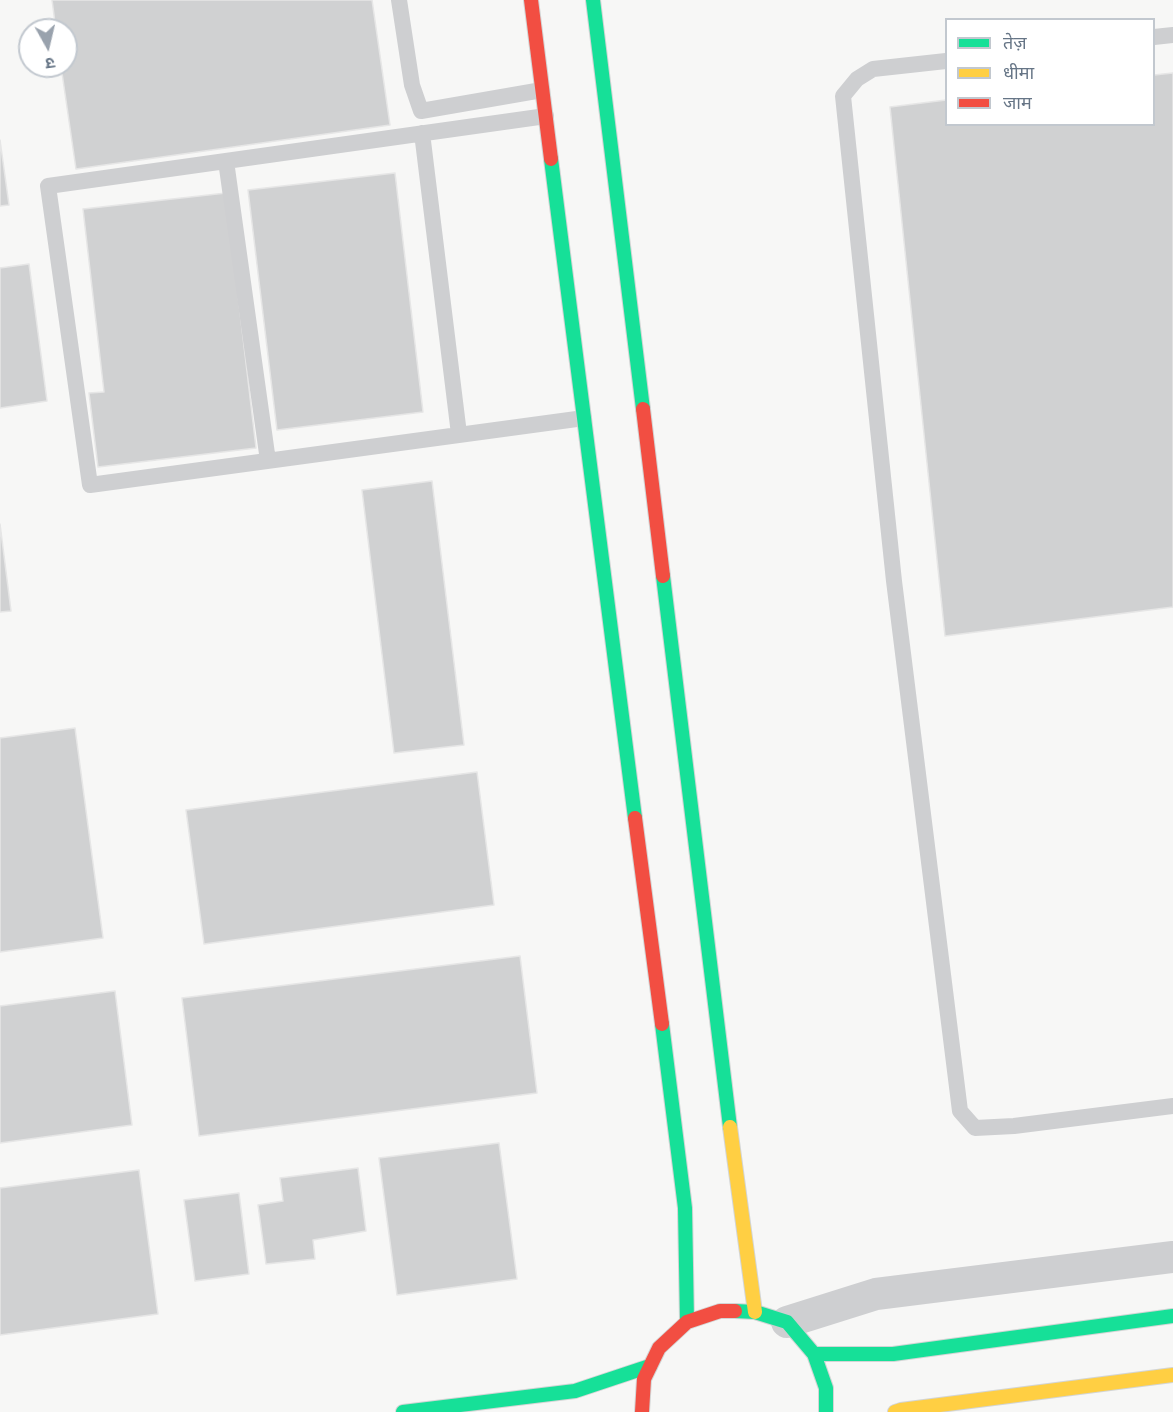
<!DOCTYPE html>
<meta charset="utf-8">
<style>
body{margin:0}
#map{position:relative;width:1173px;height:1412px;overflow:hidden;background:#f7f7f6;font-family:"PT Sans Narrow","Noto Sans Devanagari",sans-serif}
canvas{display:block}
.legend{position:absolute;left:945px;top:18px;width:210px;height:108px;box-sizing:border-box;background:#fff;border:2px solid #c2c8cf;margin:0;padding:8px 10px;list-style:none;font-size:18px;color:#667586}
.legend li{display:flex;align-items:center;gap:12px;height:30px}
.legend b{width:30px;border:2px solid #c2c8cf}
.north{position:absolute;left:18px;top:18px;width:60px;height:60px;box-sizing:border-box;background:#fff;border:2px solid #c2c8cf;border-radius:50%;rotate:172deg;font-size:16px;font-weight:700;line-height:24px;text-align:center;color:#667586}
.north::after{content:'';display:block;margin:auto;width:21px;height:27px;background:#99a2ad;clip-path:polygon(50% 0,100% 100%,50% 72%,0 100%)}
</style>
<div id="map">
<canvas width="1173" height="1412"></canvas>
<ul class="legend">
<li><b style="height:8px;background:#16e098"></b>तेज़</li>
<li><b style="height:8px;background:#ffcf43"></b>धीमा</li>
<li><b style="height:8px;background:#f24e42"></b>जाम</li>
</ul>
<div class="north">उ</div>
</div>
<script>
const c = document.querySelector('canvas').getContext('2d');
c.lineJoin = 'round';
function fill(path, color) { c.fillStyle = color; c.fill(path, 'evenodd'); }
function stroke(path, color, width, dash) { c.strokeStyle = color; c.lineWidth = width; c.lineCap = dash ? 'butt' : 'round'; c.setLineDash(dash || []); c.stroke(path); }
const building = new Path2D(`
 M52 0H372L390 125 76 169 61 66H66V30H56Z
 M1173 73V607L945 636 890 107 946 100V124H1154V75Z
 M0 140 9 205 0 206Z
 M395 173 423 412 277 430 248 190Z
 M226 193 256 448 98 467 89 393 104 392 83 209Z
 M29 264 47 401 0 408V268Z
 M432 481 464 745 394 753 362 490Z
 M0 524 11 611 0 612Z
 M75 728 103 938 0 952V738Z
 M477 772 494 905 204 944 186 810Z
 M520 956 537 1093 199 1136 182 998Z
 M115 991 132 1125 0 1143V1006Z
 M499 1143 517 1279 397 1295 379 1158Z
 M358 1168 366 1231 313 1240 315 1259 266 1264 258 1205 283 1201 280 1178Z
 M139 1170 158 1314 0 1335V1188Z
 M239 1193 249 1274 195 1281 184 1200Z`);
fill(building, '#d0d1d2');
stroke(building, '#e6e6e6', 1.5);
const fast = new Path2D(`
 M593 0 643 409
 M551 159 635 818
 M663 576 730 1127
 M662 1024 685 1208 687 1322
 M735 1311 755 1312 787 1322 814 1354 826 1388V1412
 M814 1354H893L1173 1316
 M403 1412 575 1391 650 1366`);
const slow = new Path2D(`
 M730 1127 755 1312
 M895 1412 901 1410 1173 1375`);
const jam = new Path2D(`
 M531 0 551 159
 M643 409 663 576
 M635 818 662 1024
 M642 1412 644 1379 659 1348 687 1322 720 1311H735`);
stroke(fast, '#d3d5d5', 16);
stroke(slow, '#d3d5d5', 16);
stroke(jam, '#d3d5d5', 16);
stroke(new Path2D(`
 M399 0 412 85 421 111 542 90
 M1154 37 1173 35
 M946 61 873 69 857 79 843 96 894 581 960 1111 975 1128 1014 1126 1173 1106
 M546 116 48 186 90 485 584 418
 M422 133 459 434
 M226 161 268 461`), '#cecfd1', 16);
stroke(new Path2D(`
 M787 1322 876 1294 1173 1257`), '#cecfd1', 32);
stroke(fast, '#16e098', 14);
stroke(slow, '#ffcf43', 14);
stroke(jam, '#f24e42', 14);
</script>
